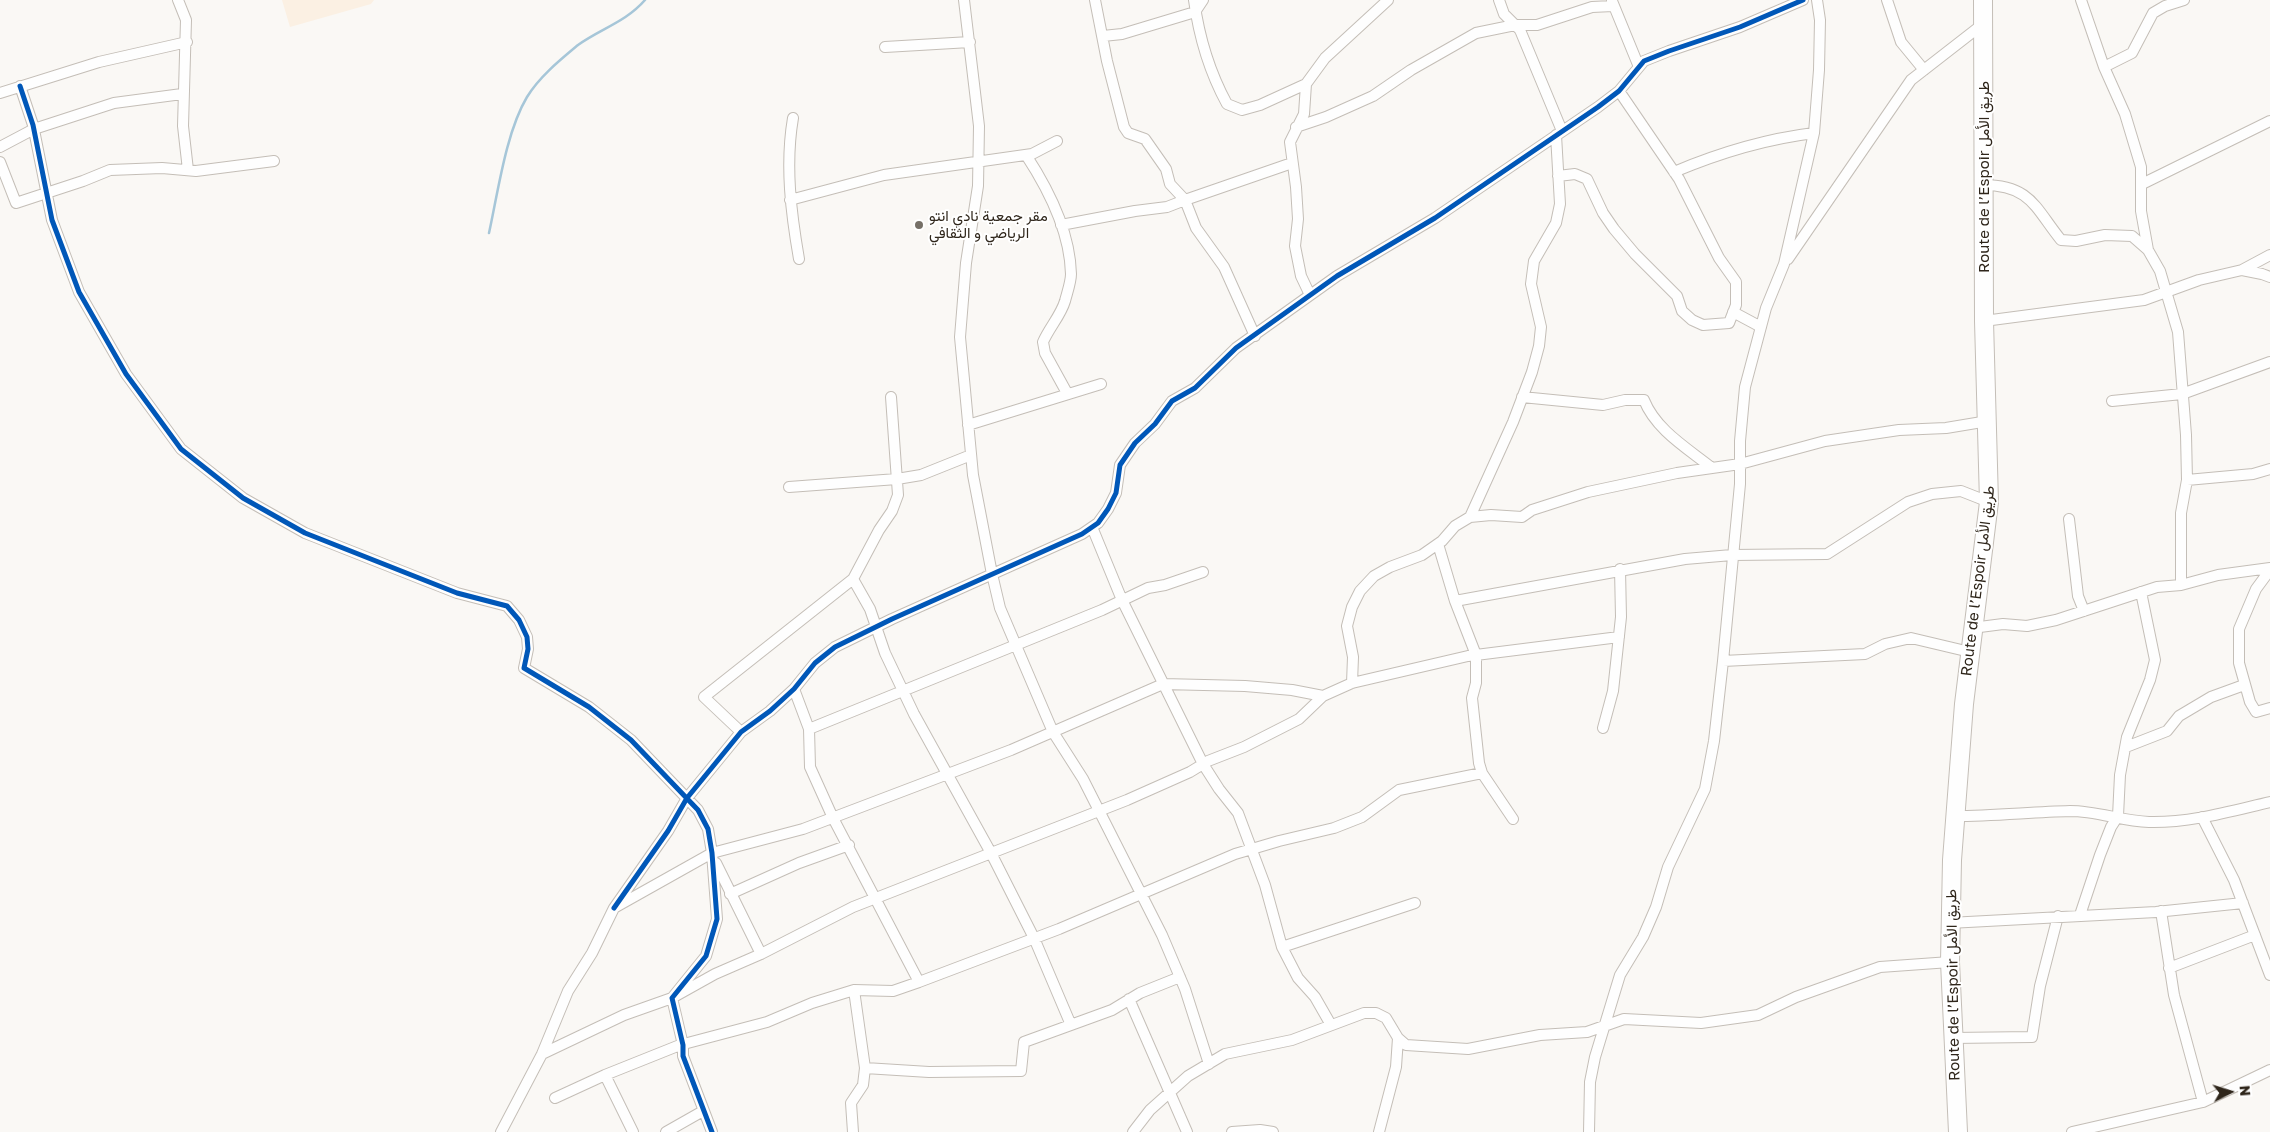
<!DOCTYPE html>
<meta charset="utf-8">
<style>
body{margin:0}
#map{position:relative;width:2270px;height:1132px;overflow:hidden;background:#faf8f5;font-family:"Golos Text",sans-serif}
canvas{display:block}
.north{position:absolute;left:2205px;top:1067px;width:50px;height:50px;-webkit-text-stroke:4px #fff;paint-order:stroke;rotate:85deg;font-size:14px;font-weight:700;line-height:20px;text-align:center;color:#2f261b}
.north::after{content:'';display:block;margin:auto;width:18px;height:22px;background:#2f261b;clip-path:polygon(50% 0,100% 100%,50% 72%,0 100%)}
</style>
<div id="map">
<canvas width="2270" height="1132"></canvas>
<div class="north">N</div>
</div>
<script>
const c = document.querySelector('canvas').getContext('2d');
c.lineJoin = 'round';
function fill(path, color) { c.fillStyle = color; c.fill(path, 'evenodd'); }
function stroke(path, color, width, dash) { c.strokeStyle = color; c.lineWidth = width; c.lineCap = dash ? 'butt' : 'round'; c.setLineDash(dash || []); c.stroke(path); }
function drawText(font, color, halo, rows, align = 'center') {
  c.font = font + ' "Golos Text",Vazirmatn,sans-serif'; c.lineWidth = 4; c.setLineDash([]); c.textBaseline = 'middle'; c.strokeStyle = halo; c.fillStyle = color; for (const [text, x, y, turn = 0] of rows) {
    c.save(); c.translate(x, y); c.rotate((+turn || 0) * Math.PI / 180); c.textAlign = isNaN(turn) ? turn : align; if (halo) c.strokeText(text, 0, 0); c.fillText(text, 0, 0); c.restore();
  }
}
fill(new Path2D(`
 M282 0H374L371 4 290 27Z`), '#fbf0e3');
stroke(new Path2D(`
 M489 233C498 192 506 132 527 97 539 77 560 60 578 45 600 29 626 22 645 0`), '#a6c6d8', 2.5);
const street = new Path2D(`
 M178 0 186 20 183 126 188 170
 M964 0 979 126 978 186 966 263 960 337 973 475 992 574 1000 608 1053 732 1083 779 1162 935 1185 989 1209 1064
 M1095 0 1107 61 1124 127 1128 133 1145 139 1166 169 1170 184 1185 200 1292 163
 M1194 0C1199 37 1209 71 1227 104L1242 110 1260 105 1306 84 1325 58 1388 0
 M1499 0 1504 14 1520 30 1562 131
 M1887 0 1901 42 1924 70
 M2081 0 2104 67 2125 114 2141 167V211L2148 250
 M1612 1 1639 67
 M1103 36 1122 34 1195 12 1203 0
 M885 47 970 42
 M2104 67 2132 53 2153 13 2165 6 2184 0
 M1306 84 1304 114 1290 142 1296 187 1298 219 1295 246 1301 276 1310 295
 M20 86 33 125 52 220 79 292 126 374 181 449 243 498 305 533 457 593 507 606 519 620 527 637 528 649 524 668 589 707 631 740 698 810 708 829 712 853 717 919 706 956 672 998 683 1045V1056L712 1132
 M0 93 99 62 187 42
 M793 118C785 165 791 213 799 259
 M1296 127 1326 117 1373 96 1411 70 1476 33 1515 25H1537L1592 7 1613 6
 M0 147 34 129 114 103 182 94
 M1026 155C1049 190 1070 232 1071 274 1071 282 1067 293 1065 301 1061 315 1049 328 1043 342L1045 353 1067 393
 M0 162 16 203 83 181 110 170 162 168 196 171 274 161
 M1674 172C1719 153 1765 139 1814 133
 M1558 176 1575 174 1587 179 1603 213 1614 229 1635 254 1677 296 1682 311 1692 320 1703 325 1729 323 1736 305V282L1719 258 1679 179 1619 91
 M2142 184 2270 121
 M1983 185C2031 185 2035 208 2061 240L2076 241 2105 235 2132 236 2148 250 2160 271 2178 332 2186 435 2187 480 2181 513V585
 M790 200 884 175 1032 154 1057 141
 M1061 225 1135 211 1167 207 1185 200 1196 228 1224 267 1255 336
 M1788 259 1911 80 1983 24
 M2242 270 2270 255
 M1733 312 1761 327
 M1984 321 2144 300 2199 280 2242 270 2262 274 2270 277
 M1522 397 1603 405 1625 400H1644C1656 430 1687 448 1712 468
 M2112 401 2182 394 2270 362
 M968 425 1101 384
 M2187 480 2253 474 2270 469
 M789 487 897 479 921 475 971 455
 M1470 517 1513 422 1532 372 1539 346 1541 327 1531 284 1534 261 1556 223 1560 204 1556 135
 M2069 519 2078 596 2084 611
 M1092 527 1122 600 1203 764 1219 789 1238 813 1265 885 1282 947 1298 978 1315 997 1331 1025
 M1438 544 1455 601 1476 655V683L1472 698 1479 763 1482 773 1513 819
 M2270 570 2256 589 2239 629V663L2250 702 2256 712 2270 708
 M853 579 870 609 885 653 914 714 991 853 1034 938 1071 1025
 M1455 601 1685 559 1732 555 1827 554 1908 502 1932 494 1961 491 1989 502
 M1972 628 2003 624 2027 626 2056 620 2157 587 2181 585 2218 575 2270 568
 M1723 661 1865 654 1885 644 1911 638 1970 652
 M1352 683 1353 657 1347 626 1352 607 1360 591 1374 576 1390 567 1422 555 1442 541 1455 526 1470 517 1491 515 1522 517 1532 510 1588 492 1677 473 1740 464 1825 441 1899 430 1946 428 1988 421
 M794 689 809 729 810 767 833 818 919 982
 M1603 728 1613 691 1621 617 1620 569
 M809 729 1102 610 1148 588 1165 585 1203 572
 M741 732 704 697 853 579 879 530 892 511 898 495 891 397
 M2126 747 2167 731 2179 716 2211 697 2244 685
 M1955 816C1993 816 2031 812 2070 811 2097 811 2122 821 2149 822 2190 823 2231 811 2270 802
 M2202 817 2234 880 2270 975
 M716 863 761 954
 M730 894 799 863 849 845
 M614 908 668 831 687 798 741 732 770 711 794 689 815 663 835 647 892 619 1082 534 1098 523 1108 509 1116 493 1120 465 1135 443 1155 424 1172 401 1195 388 1236 348 1337 276 1435 218 1598 107 1619 91 1644 61 1669 51 1740 27 1803 0
 M2161 911 2174 995 2203 1102
 M2080 915 2100 855 2111 827 2118 816 2120 775 2127 737 2150 680 2155 660 2141 592
 M1949 923 2156 912 2243 903
 M1282 947 1415 903
 M2169 968 2255 935
 M1129 999 1187 1132
 M1952 1038 2032 1037 2040 986 2058 916
 M542 1054 624 1015 672 998 715 974 761 954 853 907 1127 800 1190 772 1208 761 1244 747 1299 719 1323 696 1352 683 1468 656 1619 637
 M865 1068 929 1072 1021 1071 1024 1042 1112 1010 1140 993 1180 977
 M605 1075 633 1132
 M555 1098 605 1075 680 1045 767 1022 812 1003 854 990 893 991 919 982 1059 929 1235 854 1279 841 1334 828 1362 817 1399 790 1482 773
 M501 1132 542 1054 568 991 592 953 614 908 712 853 803 829 1011 750 1163 684 1245 686 1292 690 1323 696
 M666 1132 703 1111
 M853 1132 851 1103 863 1085 865 1068 854 990
 M1133 1132 1150 1110 1188 1076 1225 1054 1292 1040 1364 1013H1376L1386 1018 1398 1038 1406 1045 1468 1049 1540 1035 1587 1032 1624 1019 1701 1023 1758 1015 1796 997 1880 967 1950 962
 M1232 1132 1260 1130 1273 1132
 M1379 1132 1396 1067 1398 1038
 M1589 1132 1590 1082 1595 1057 1620 975 1643 937 1656 907 1668 867 1705 789 1714 741 1723 661 1740 484V441L1745 387 1766 308 1784 264 1814 133 1819 70 1820 20 1817 0
 M2072 1132 2203 1102 2270 1070`);
const highway = new Path2D(`
 M1958 1132 1950 962 1952 860 1964 704 1989 502 1984 321 1983 0`);
stroke(street, '#c4beb7', 12);
stroke(highway, '#c4beb7', 20);
stroke(street, '#fefefe', 10);
stroke(highway, '#fefefe', 18);
stroke(new Path2D(`
 M20 86 33 125 52 220 79 292 126 374 181 449 243 498 305 533 457 593 507 606 519 620 527 637 528 649 524 668 589 707 631 740 698 810 708 829 712 853 717 919 706 956 672 998 683 1045V1056L712 1132
 M614 908 668 831 687 798 741 732 770 711 794 689 815 663 835 647 892 619 1082 534 1098 523 1108 509 1116 493 1120 465 1135 443 1155 424 1172 401 1195 388 1236 348 1337 276 1435 218 1598 107 1619 91 1644 61 1669 51 1740 27 1803 0`), '#0057b8', 5);
for (const [x, y, r, color] of [
 [919,225,5,"#767067"]
]) { const dot = new Path2D(); dot.arc(x, y, r, 0, 2 * Math.PI); c.fillStyle = color; c.fill(dot); stroke(dot, '#fff', 2); }
drawText('15px', '#2f261b', '#fff', [
 ["Route de l’Espoir طريق الأمل",1984,177,-90],
 ["Route de l’Espoir طريق الأمل",1978,581,-83],
 ["Route de l’Espoir طريق الأمل",1953,985,-91]
]);
drawText('15px', '#2f261b', '#fff', [
 ["مقر جمعية نادي انتو",929,216],
 ["الرياضي و الثقافي",929,233]
], 'left');
</script>
